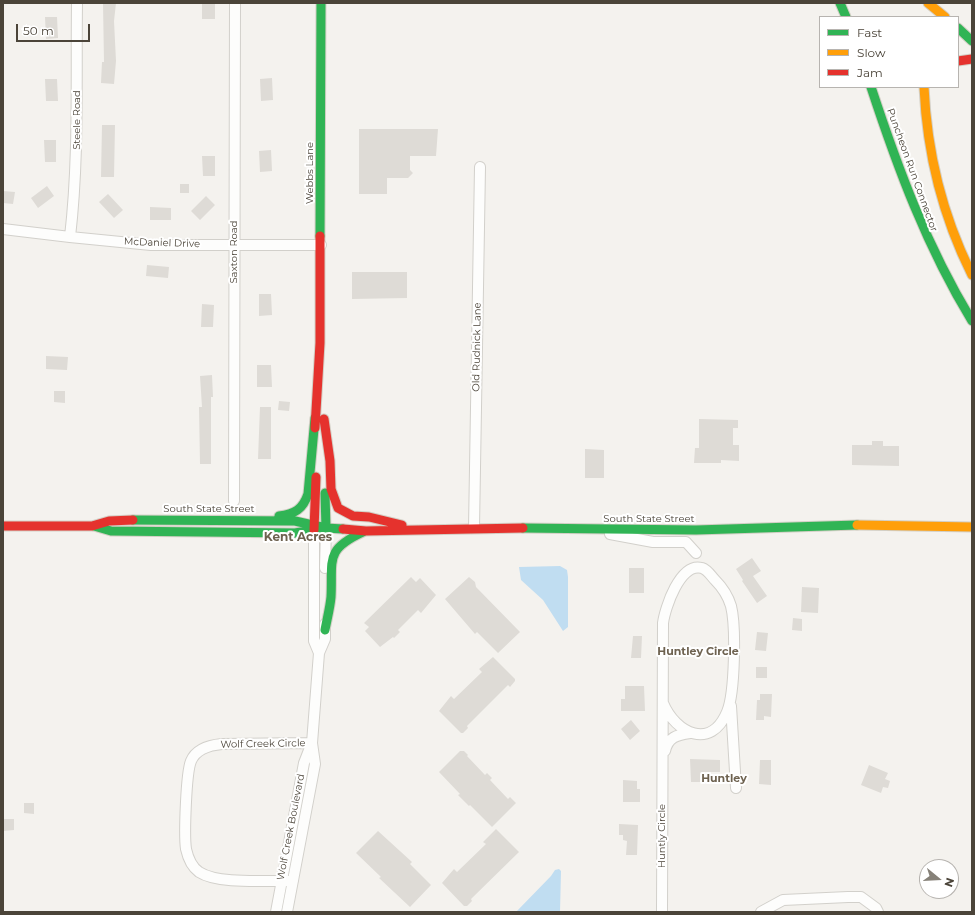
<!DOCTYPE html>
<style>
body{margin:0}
#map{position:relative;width:975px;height:915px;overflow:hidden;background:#f4f2ee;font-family:Montserrat,sans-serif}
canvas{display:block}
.frame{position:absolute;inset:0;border:4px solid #4b4439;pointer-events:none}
.legend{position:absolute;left:819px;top:16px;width:140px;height:72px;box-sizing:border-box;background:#fff;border:1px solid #b7b4b0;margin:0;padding:5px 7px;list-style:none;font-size:12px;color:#4b4439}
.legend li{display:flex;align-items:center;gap:8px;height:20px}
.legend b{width:20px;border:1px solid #b7b4b0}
.north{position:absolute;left:919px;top:859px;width:40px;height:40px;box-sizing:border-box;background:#fff;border:1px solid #b7b4b0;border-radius:50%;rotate:108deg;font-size:11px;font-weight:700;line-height:16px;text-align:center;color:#4b4439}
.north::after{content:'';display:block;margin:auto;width:14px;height:18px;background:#868178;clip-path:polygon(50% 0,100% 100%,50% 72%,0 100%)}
.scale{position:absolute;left:16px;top:24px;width:74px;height:18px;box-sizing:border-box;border:2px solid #4b4439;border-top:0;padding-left:5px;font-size:12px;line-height:14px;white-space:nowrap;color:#4b4439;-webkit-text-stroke:3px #fff;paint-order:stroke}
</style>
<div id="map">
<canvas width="975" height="915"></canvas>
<div class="frame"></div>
<ul class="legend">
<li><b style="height:5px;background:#30b455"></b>Fast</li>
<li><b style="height:5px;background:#ff9f0a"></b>Slow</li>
<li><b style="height:5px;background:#e5322d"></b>Jam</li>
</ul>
<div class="north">N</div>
<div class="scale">50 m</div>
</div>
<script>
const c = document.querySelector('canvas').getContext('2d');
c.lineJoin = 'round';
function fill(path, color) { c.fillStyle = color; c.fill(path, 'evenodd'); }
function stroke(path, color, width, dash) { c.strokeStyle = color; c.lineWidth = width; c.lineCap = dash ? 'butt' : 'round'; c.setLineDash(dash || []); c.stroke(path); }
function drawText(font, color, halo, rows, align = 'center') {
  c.font = font + ' Montserrat,sans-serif'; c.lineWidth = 4; c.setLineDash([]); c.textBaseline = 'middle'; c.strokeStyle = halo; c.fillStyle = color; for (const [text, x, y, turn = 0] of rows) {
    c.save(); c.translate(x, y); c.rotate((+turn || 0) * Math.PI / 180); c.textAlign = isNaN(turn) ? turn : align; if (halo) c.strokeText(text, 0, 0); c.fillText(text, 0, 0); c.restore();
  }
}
fill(new Path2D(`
 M560 566 567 570 568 577V627L563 631 543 600 521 580 519 567Z
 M559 869 561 871 560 912H516L551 876 555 870Z`), '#c0ddf1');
fill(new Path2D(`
 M103 3H116L114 21 116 61 114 84 101 83 102 62H104Z
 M202 3H215V19H202Z
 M45 17H57L58 38 46 39Z
 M272 78 273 100 261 101 260 79Z
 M45 79H57L58 101H46Z
 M102 125H115L114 177H101Z
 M359 129H438L436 156H410V170L413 173 408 178H387V194H359Z
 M44 140H56V162H45Z
 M271 150 272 171 260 172 259 151Z
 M202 156H215V176H203Z
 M180 184H189V193H180Z
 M47 186 54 196 38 208 31 198Z
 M3 191 15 192 13 204 3 203Z
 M108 194 123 210 114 218 99 202Z
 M206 196 215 205 200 220 191 211Z
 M150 207 171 208V220H150Z
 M147 265 169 267 168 278 146 276Z
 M352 272H407V298L352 299Z
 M259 294H271L272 315 259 316Z
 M202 304 214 305 213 327H201Z
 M46 356 68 357 67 370 46 369Z
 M257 365H271L272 387H257Z
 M212 375 213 397H211V464H200L199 407H202L200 376Z
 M54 391H65V403L54 402Z
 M279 401 290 402 289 411 278 410Z
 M260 407H271V459H258Z
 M699 419 738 420V428H733V445H739V461L721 460V463H694L695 448H699Z
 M872 441H883V446H899V466L852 465V445H872Z
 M585 449 604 450V478H585Z
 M752 558 761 571 753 576 767 596 757 603 742 581 743 580 736 569Z
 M629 568H644V593H629Z
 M411 577 416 582 420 578 436 595 421 613 418 610 398 630 400 632 394 638 393 637 380 647 365 631 369 627 364 623Z
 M469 577 475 582 476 587 520 632 498 653 477 632 475 634 445 599Z
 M802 587 819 588 818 613 801 612Z
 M793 618 802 619V631L792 630Z
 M757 632 768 633 766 651 755 650Z
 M633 636H642L641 658H631Z
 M493 657 515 679V681L510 687 508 685 467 726 468 728 463 733H461L439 711 451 696 454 699 482 672 479 669Z
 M756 667H767V678H756Z
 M625 686H644L645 711H621V699H625Z
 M760 694H772L771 717 764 716V720H756L757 700H760Z
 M631 720 640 731 630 740 621 729Z
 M460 751H464L468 755 467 756 485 775 487 773 492 778 490 780 508 799 510 797 516 803 492 827 470 805 469 806 458 795 460 794 439 772Z
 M690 759 720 760V772H702V782H691Z
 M760 760H771V785L759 784Z
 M869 765 888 773 885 779 890 781 888 788 883 787 881 793 861 785Z
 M623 780 637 781V789H640V802H623Z
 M24 803H34V814L24 813Z
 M3 819H14V830L3 831Z
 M619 824 638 825 637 855H626L627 841 623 840V835H619Z
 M496 829 519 852 471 899 472 901 467 906H464L442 883 454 869 457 872 486 844 483 842Z
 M378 831 412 862 410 864 431 885 410 907 379 878 381 877 356 853Z`), '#dedbd6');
const street = new Path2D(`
 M3 229 70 237 151 245H321
 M70 237C79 159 76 81 77 3
 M234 501 235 3
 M474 528 480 167
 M314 530V641L319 653
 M610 534 653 542H686L696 553
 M325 568 326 528
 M731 706 736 788
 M665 751C668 737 677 735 690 733
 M293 881C268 880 219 885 199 872 192 867 188 858 186 849 184 835 186 773 191 761 196 749 211 745 222 744L312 743
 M276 912 304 763 311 745
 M287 912 315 764 312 743 319 653 325 639V624
 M662 912 663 623C665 608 680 562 702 568 708 570 711 576 715 580 722 587 728 596 731 606 736 626 735 693 727 712 711 750 676 734 663 703
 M761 912 783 900 848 897H861L876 908 878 912`);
const fast = new Path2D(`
 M840 3 846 17
 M958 28 972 41
 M871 87C898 169 927 247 972 321
 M320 236 321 3
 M325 493 326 528
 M279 516C295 514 303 509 308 494L315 418
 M133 520 295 521 326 528 343 529
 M94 526 111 531 295 533 319 529
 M523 528 696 530 857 525
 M325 630C327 619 330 608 331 597 333 560 324 550 363 532`);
const slow = new Path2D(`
 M928 3 945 17
 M924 87C927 154 942 215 972 275
 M857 525 972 527`);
const jam = new Path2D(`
 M958 61 972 59
 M324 419 330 461 331 489 338 508 353 516 369 517 402 525
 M315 428 320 343V236
 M3 526H92L109 521 133 520
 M343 529 366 531 523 528
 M314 530 316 477`);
stroke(street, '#d2d0cb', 12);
stroke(fast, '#d3cfc5', 11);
stroke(slow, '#d3cfc5', 11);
stroke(jam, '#d3cfc5', 11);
stroke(street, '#fdfdfc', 10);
stroke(fast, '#30b455', 9);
stroke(slow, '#ff9f0a', 9);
stroke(jam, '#e5322d', 9);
drawText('10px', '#4b4439', '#fff', [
 ["Steele Road",77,120,-90],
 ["Puncheon Run Connector",912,170,70],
 ["Webbs Lane",310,173,-90],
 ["McDaniel Drive",162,243,2],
 ["Saxton Road",234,252,-90],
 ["Old Rudnick Lane",477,347,-89],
 ["South State Street",209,509],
 ["South State Street",649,519],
 ["Wolf Creek Circle",263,744,-1],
 ["Wolf Creek Boulevard",291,827,-79],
 ["Huntly Circle",662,836,-90]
]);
drawText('bold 11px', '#6e6250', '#fff', [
 ["Huntley Circle",698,652],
 ["Huntley",724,779]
]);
drawText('bold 12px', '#6e6250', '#fff', [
 ["Kent Acres",298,537]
]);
</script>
